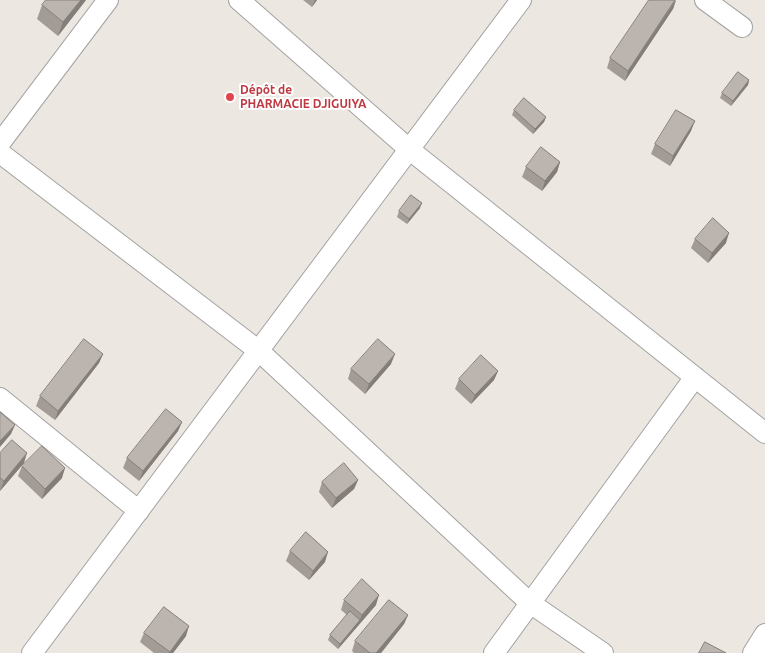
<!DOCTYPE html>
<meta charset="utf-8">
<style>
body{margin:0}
canvas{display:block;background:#ece8e1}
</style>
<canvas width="765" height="653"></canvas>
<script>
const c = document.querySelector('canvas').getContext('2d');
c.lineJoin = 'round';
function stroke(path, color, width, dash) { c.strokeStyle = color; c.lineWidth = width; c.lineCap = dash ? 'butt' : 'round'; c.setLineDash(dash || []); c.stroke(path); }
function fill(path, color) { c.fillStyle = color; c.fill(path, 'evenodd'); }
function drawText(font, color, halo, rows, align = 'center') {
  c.font = font + ' Ubuntu,sans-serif'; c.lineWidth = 4; c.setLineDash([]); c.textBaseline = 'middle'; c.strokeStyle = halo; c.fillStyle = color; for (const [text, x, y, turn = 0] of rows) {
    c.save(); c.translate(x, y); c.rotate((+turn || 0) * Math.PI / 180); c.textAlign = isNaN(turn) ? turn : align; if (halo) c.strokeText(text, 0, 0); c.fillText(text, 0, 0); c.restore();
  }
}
const minor = new Path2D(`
 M239 0 410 150 765 433
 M705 0 742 27
 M0 143 108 0
 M0 153 259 351 530 603 603 653
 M0 398 139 511
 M32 653 521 0
 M494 653 695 377
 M753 653 765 634`);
stroke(minor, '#a2a2a2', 22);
stroke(minor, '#fff', 20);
fill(new Path2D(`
 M86 0 58 36 37 19 42 5Z
 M303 0H317L312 7Z
 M676 0 673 9 625 81 607 68 610 58Z
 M749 80 748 85 731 106 720 98 722 93Z
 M514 110 546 117 544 122 533 134 512 115Z
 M691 131 670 166 651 154 655 144Z
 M560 162 557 172 542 191 522 177 526 167Z
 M420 208 407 224 397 217 399 211Z
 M695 239 726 243 708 263 691 248Z
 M103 354 99 363 55 420 36 406 40 396Z
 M391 364 365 394 348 379 351 369Z
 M498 371 494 380 471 404 455 389 459 379Z
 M182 422 178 431 139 481 123 468 127 458Z
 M0 453 24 463 0 491Z
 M22 466 62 478 42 499 18 476Z
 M358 480 354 489 332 508 319 492 322 482Z
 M290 551 325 562 309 580 286 561Z
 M344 600 376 605 338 649 328 640 330 635 347 615 341 610Z
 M408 615 404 624 381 653H354L352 651 355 641Z
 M144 633 186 636 173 653H154L140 642Z`), '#a29b96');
fill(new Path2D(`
 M81 0H86L58 36 63 22Z
 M315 0H317L312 7Z
 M676 0 673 9 625 81 628 71Z
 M749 80 748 85 731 106 733 101Z
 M546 117 544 122 533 134 535 129Z
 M695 121 691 131 670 166 673 156Z
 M560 162 557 172 542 191 545 181Z
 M422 203 420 208 407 224 409 219Z
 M729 233 726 243 708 263 712 253Z
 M103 354 99 363 55 420 58 411Z
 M395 354 391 364 365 394 369 384Z
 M498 371 494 380 471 404 475 395Z
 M182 422 178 431 139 481 143 471Z
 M15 425 11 434 0 447V441Z
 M27 453 24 463 0 491 4 481Z
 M65 468 62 478 42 499 45 489Z
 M358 480 354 489 332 508 336 498Z
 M328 552 325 562 309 580 313 571Z
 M379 595 376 605 338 649 340 644 360 620 362 615Z
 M408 615 404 624 381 653H376Z
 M189 626 186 636 173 653H169Z`), '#847e7a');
const building = new Path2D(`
 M46 0H81L63 22 42 5Z
 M649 0H675L628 71 610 58Z
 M738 72 749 80 733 101 722 93Z
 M524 98 546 117 535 129 514 110Z
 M676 110 695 121 673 156 655 144Z
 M541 147 560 162 545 181 526 167Z
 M411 195 422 203 409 219 399 211Z
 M713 218 729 233 712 253 695 239Z
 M84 339 103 354 58 411 40 396Z
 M378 339 395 354 369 384 351 369Z
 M481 355 498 371 475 395 459 379Z
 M166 409 182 422 143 471 127 458Z
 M0 412 15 425 0 441Z
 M12 440 27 453 4 481 0 478V453Z
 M42 446 65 468 45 489 22 466Z
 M344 463 358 480 336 498 322 482Z
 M306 532 328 552 313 571 290 551Z
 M362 579 379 595 362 615 344 600Z
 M389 600 408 615 376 653H370L355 641Z
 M164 607 189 626 170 652 144 633Z
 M350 611 360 620 340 644 330 635Z
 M705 642 726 653H699Z`);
fill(building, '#bcb4ae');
stroke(building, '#847e7a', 1);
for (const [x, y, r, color] of [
 [230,97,5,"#e0444e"]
]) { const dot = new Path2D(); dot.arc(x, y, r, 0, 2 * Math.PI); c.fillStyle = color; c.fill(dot); stroke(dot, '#fff', 2); }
drawText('bold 12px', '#be3a42', '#fff', [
 ["Dépôt de",240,90],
 ["PHARMACIE DJIGUIYA",240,104]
], 'left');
</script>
